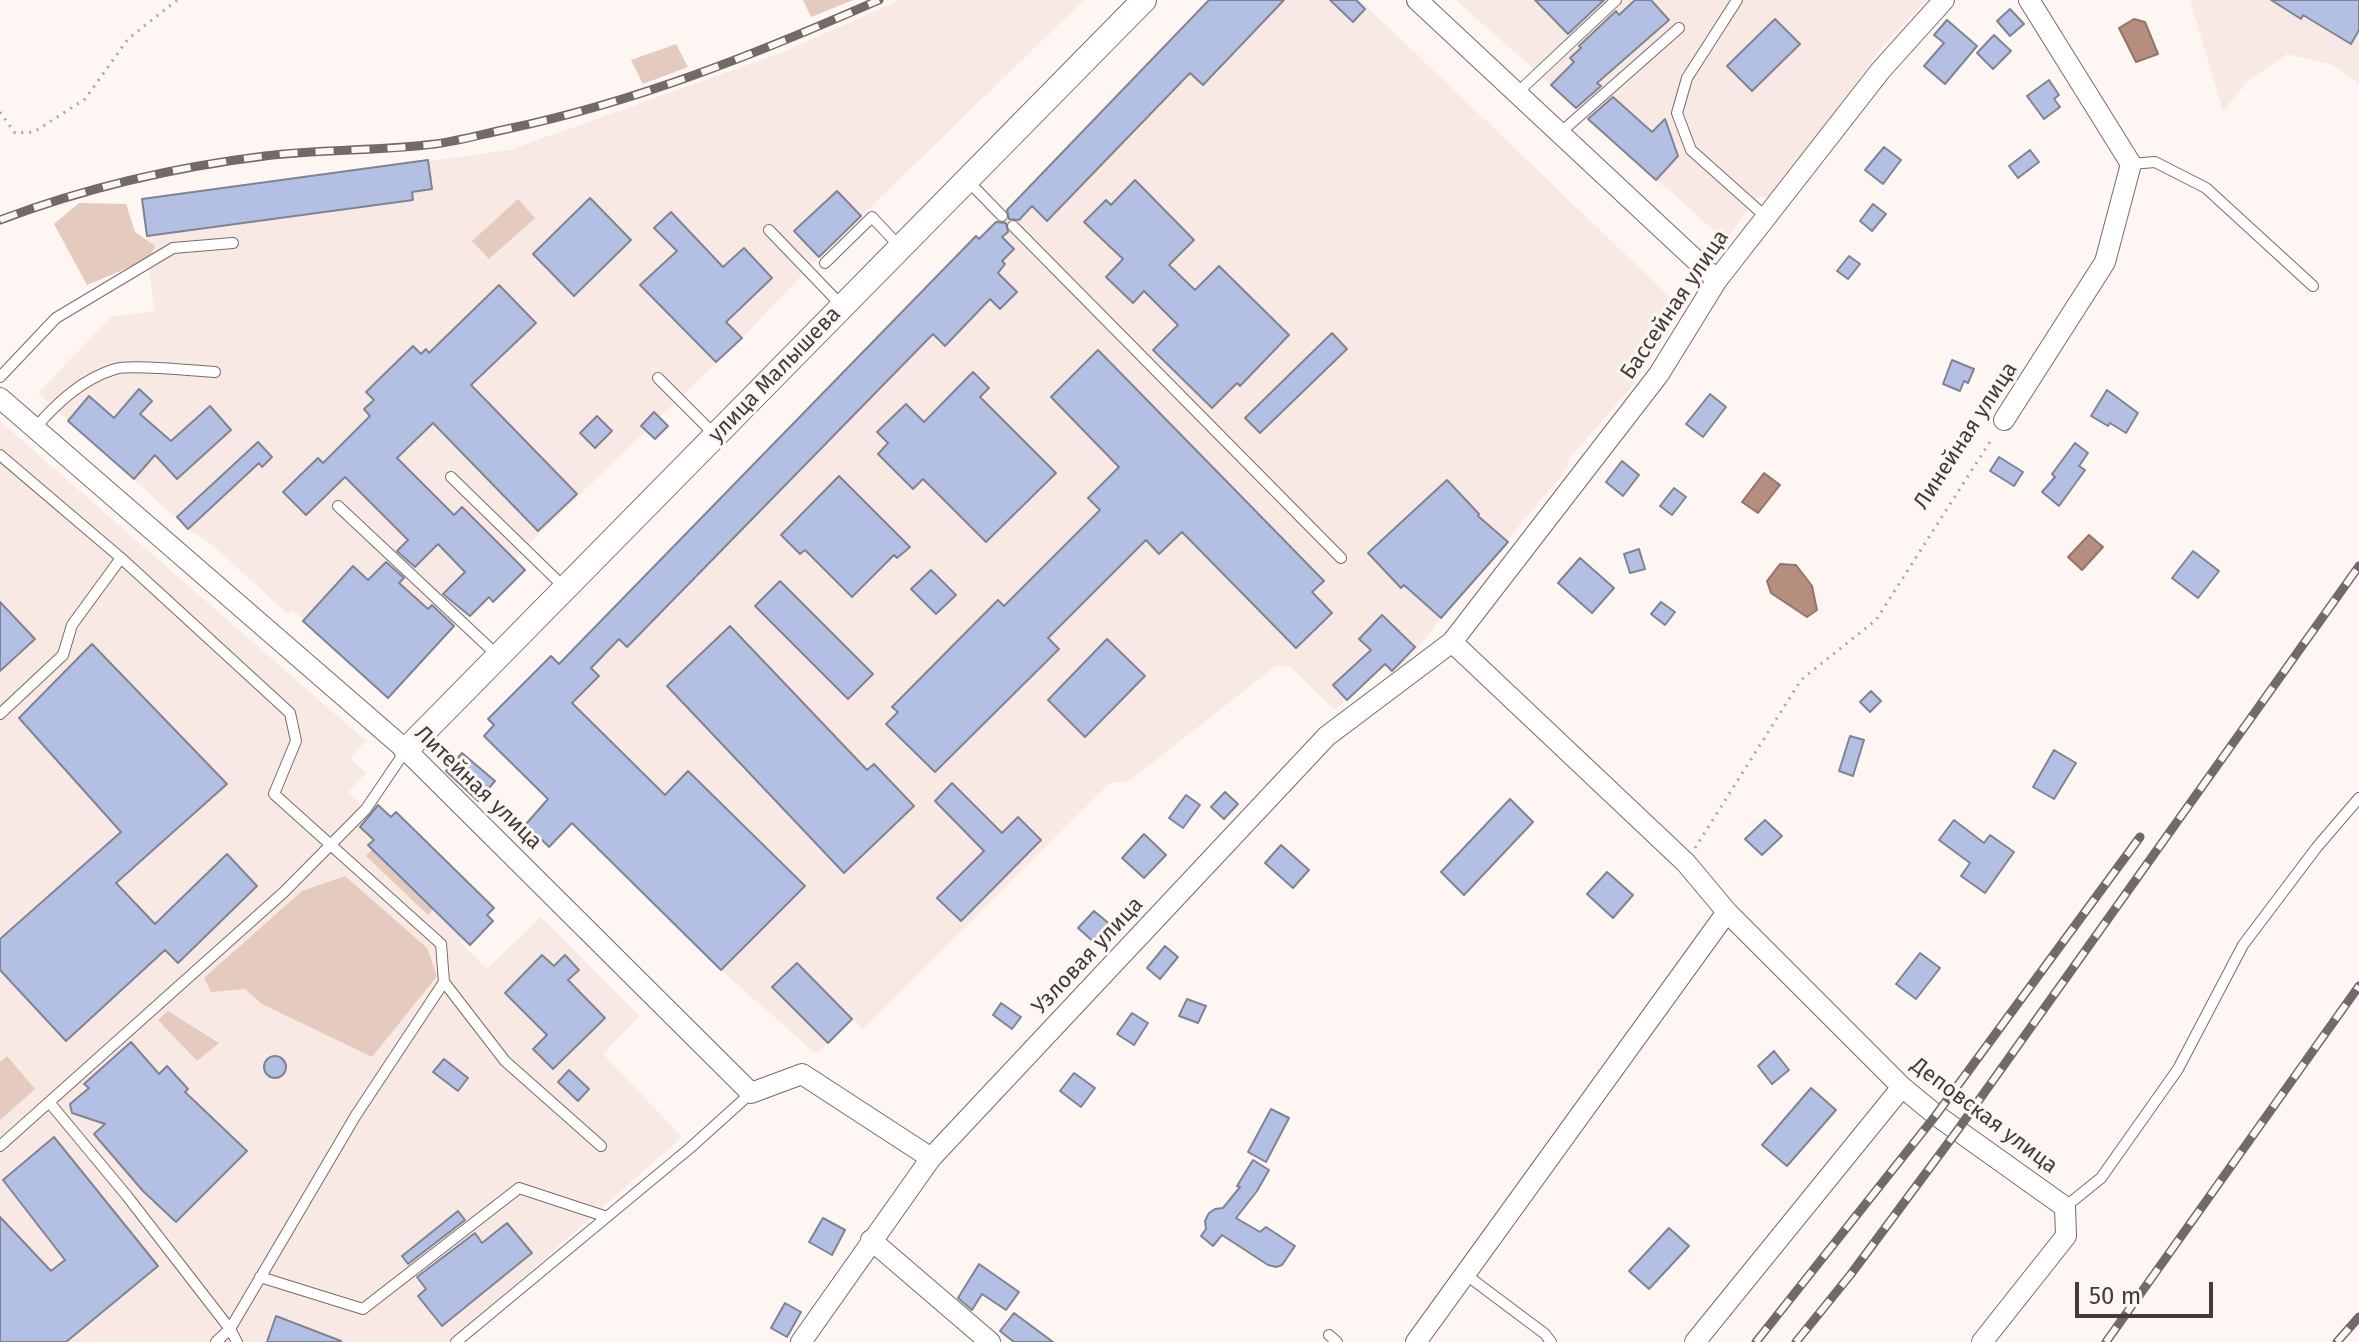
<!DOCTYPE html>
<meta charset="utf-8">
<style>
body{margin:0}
#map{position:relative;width:2359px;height:1342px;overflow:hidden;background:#fdf6f3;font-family:"Fira Sans",sans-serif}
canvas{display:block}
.scale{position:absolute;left:2075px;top:1282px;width:138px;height:36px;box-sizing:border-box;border:4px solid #423b39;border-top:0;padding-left:10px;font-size:24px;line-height:28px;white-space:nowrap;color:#423b39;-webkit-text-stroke:6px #fdf6f3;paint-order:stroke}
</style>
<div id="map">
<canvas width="2359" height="1342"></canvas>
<div class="scale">50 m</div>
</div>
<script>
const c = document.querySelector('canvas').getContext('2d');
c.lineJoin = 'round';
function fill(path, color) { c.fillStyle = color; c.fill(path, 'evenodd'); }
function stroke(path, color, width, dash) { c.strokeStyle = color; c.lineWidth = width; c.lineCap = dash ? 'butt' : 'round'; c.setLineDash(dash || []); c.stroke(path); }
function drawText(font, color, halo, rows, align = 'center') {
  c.font = font + ' "Fira Sans",sans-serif'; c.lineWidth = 6; c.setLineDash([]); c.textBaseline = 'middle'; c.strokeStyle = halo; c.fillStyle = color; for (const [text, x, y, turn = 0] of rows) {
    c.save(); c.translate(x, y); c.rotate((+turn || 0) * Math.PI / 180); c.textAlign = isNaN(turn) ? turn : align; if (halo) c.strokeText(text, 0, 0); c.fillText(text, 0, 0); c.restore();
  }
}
fill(new Path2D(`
 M900 0H1084L819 257 742 338 530 543 466 616 453 627 388 698 293 610 288 614 210 543 188 529 38 393 111 317 154 311 142 199 510 150 783 52Z
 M1209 0H1360L1674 301 1670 320 1634 384 1569 459 1568 468 1441 618 1401 670 1389 660 1335 710 1290 667 1277 665 1129 781 1110 783 863 1029 852 1019 816 1054 721 970 484 736 494 725 488 719 551 656 559 664 976 236 980 239Z
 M1456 0H1927L1882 47 1774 196 1755 198 1726 241Z
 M2190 0H2359V84L2333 65 2287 54 2248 81 2223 111Z
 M0 421 366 741 350 758 366 773 348 792 370 813 378 805 391 817 396 812 494 908 461 943 487 969 541 917 639 1016 603 1054 682 1137 450 1342H0Z`), '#f9e9e4');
fill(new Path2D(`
 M803 0H853L811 17Z
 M676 44 688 67 643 84 631 60Z
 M518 199 535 218 489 259 472 241Z
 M79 203 126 204 135 232 155 246 149 259 87 285 54 224Z
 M377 844 439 903 428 915 366 856Z
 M345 876 427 948 437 976 372 1057 262 1004 245 989 211 992 204 978 302 891Z
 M168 1011 219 1043 197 1061 158 1020Z
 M7 1056 35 1089 0 1120V1062Z`), '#e5cabf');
const water = new Path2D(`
 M2134 19 2145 22 2158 54 2136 62 2119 28Z
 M1764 473 1780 485 1758 513 1742 502Z
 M2089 535 2103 547 2082 570 2068 557Z
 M1780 564 1796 565 1812 586 1817 610 1807 617 1771 593 1767 581Z`);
fill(water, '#b58e7f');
stroke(water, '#92756a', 2);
const building = new Path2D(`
 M1209 0H1284L1203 85 1190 73 1047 221 1032 206 1019 220 1009 219 1007 210Z
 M1330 0H1356L1365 9 1353 22Z
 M1535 0H1604L1568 34Z
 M1635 0H1651L1669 20 1597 83 1601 86 1576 108 1551 85 1574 62 1570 58 1581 48 1579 46 1616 11 1619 15Z
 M2271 0H2359V30L2351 44 2303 15 2301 19Z
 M2010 9 2024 24 2010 36 1997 21Z
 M1775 19 1800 44 1752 91 1727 66Z
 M1947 20 1977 46 1945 84 1924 66 1944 43 1934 35Z
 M1994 35 2011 51 1993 69 1977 53Z
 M2049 80 2059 95 2054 99 2060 107 2044 119 2027 96Z
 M1613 97 1652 132 1665 119 1678 156 1656 180 1588 119Z
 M1884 147 1901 160 1883 184 1865 170Z
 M2030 150 2039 162 2018 178 2009 166Z
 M428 160 432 189 412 192 413 200 147 236 142 199Z
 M1135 180 1194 240 1169 265 1195 290 1219 266 1289 335 1240 386 1237 383 1212 408 1153 350 1178 325 1144 291 1133 303 1106 277 1123 259 1084 222 1106 200 1111 205Z
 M837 191 861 216 819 257 794 231Z
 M590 198 631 240 574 296 533 254Z
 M1873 204 1886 214 1872 231 1860 221Z
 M671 212 723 267 744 248 772 278 726 322 742 338 716 362 640 285 677 251 654 228Z
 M996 222 1006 223 1008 232 1002 237 1014 249 1002 261 1005 264 998 273 1017 292 1000 309 990 299 945 346 933 334 627 647 619 639 591 668 599 676 572 703 665 795 688 771 805 886 721 970 572 823 549 847 526 824 548 799 484 736 494 725 488 719 551 656 559 664 976 236 979 239Z
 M1849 256 1860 264 1848 279 1837 271Z
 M499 285 536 323 471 385 577 494 538 531 433 423 397 458 454 515 462 507 525 570 493 602 489 597 470 616 443 594 465 572 438 544 415 567 397 551 408 540 345 477 306 515 283 492 318 458 323 463 370 416 364 409 374 400 366 392 413 346 421 354 426 349 429 353Z
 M1332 333 1347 349 1260 433 1245 418Z
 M1098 350 1324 581 1312 592 1332 613 1296 648 1182 532 1159 554 1146 540 1048 638 1059 649 935 772 886 724 898 712 892 707 998 600 1004 606 1100 510 1088 498 1119 467 1051 397Z
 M1952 360 1974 369 1968 383 1964 381 1960 391 1943 384Z
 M973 372 989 388 980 397 1056 473 986 542 923 479 913 489 878 454 888 443 877 432 906 404 924 422Z
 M139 389 152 401 140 414 171 441 210 406 231 430 177 479 155 455 134 479 68 421 89 396 114 418Z
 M2107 390 2138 413 2126 433 2110 423 2108 426 2091 416Z
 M1710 394 1726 407 1703 437 1686 424Z
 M654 412 668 426 655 439 641 426Z
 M597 416 612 431 595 448 580 433Z
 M258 442 272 457 262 467 259 463 188 529 177 517Z
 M2075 443 2088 453 2079 466 2085 470 2059 506 2042 492 2055 477 2052 474Z
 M1999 457 2023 472 2014 486 1990 471Z
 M1622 461 1639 475 1623 496 1606 482Z
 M839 476 910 547 897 558 894 555 852 597 805 550 800 554 781 535Z
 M1447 480 1479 514 1478 516 1508 542 1441 618 1404 585 1401 588 1368 553Z
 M1674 488 1686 497 1672 515 1660 506Z
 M1639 549 1645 569 1630 573 1624 554Z
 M2193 551 2219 571 2198 598 2172 578Z
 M1580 558 1614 588 1592 613 1558 583Z
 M386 562 404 578 399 583 428 609 432 605 454 626 388 698 303 621 353 566 368 580Z
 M931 570 956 595 936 614 911 589Z
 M780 581 873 674 848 699 755 606Z
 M0 602 35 639 0 671Z
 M1661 602 1675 612 1665 625 1651 614Z
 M1382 615 1415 647 1392 671 1385 664 1347 700 1333 685 1371 650 1359 639Z
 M730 626 867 770 874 764 914 806 844 873 667 686Z
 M1107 639 1145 676 1085 737 1048 700Z
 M92 644 227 784 116 883 155 924 227 854 257 886 178 963 165 950 66 1041 0 970V939L121 832 19 718Z
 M1871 691 1881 701 1870 712 1860 702Z
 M1850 736 1864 740 1853 776 1839 771Z
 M2054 750 2076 763 2054 799 2033 787Z
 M462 753 495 781 478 801 446 771Z
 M952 783 1002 833 1018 817 1041 840 961 921 937 898 984 851 935 801Z
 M1225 792 1238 804 1224 819 1211 807Z
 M1186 795 1200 805 1183 828 1169 818Z
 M1510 799 1533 822 1464 895 1441 872Z
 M378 805 391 817 396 812 494 908 487 915 493 921 470 945 368 845 374 840 360 827Z
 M1765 820 1782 836 1762 855 1745 839Z
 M1954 820 1984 843 1990 835 2014 852 1985 893 1961 876 1970 863 1939 840Z
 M1144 834 1166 855 1144 878 1122 858Z
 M1281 845 1309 870 1293 888 1265 863Z
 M1607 872 1633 895 1613 918 1587 894Z
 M1094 911 1112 926 1096 944 1078 928Z
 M1165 946 1178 957 1160 979 1147 968Z
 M1920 953 1940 968 1916 999 1896 984Z
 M542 955 554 966 565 955 579 970 568 980 605 1018 553 1069 533 1049 547 1035 505 993Z
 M797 963 852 1019 828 1043 772 987Z
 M1187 999 1206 1006 1198 1023 1179 1016Z
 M1001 1003 1021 1017 1012 1029 993 1015Z
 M1132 1013 1148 1023 1134 1045 1117 1034Z
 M131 1042 159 1074 167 1066 188 1089 185 1092 247 1151 176 1222 143 1191 94 1134 105 1124 72 1113 70 1104 89 1088 84 1084Z
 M1774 1051 1789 1070 1772 1084 1758 1066Z
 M264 1067a11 11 0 1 1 22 0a11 11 0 1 1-22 0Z
 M444 1059 468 1078 458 1091 433 1072Z
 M569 1070 589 1089 578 1101 558 1082Z
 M1074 1073 1095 1088 1081 1107 1060 1091Z
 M1811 1088 1836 1110 1787 1166 1762 1145Z
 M1271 1109 1289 1118 1266 1162 1248 1152Z
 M54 1137 158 1266 66 1342H0V1217L51 1271 65 1260 3 1180Z
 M1253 1160 1269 1170 1257 1191 1236 1218 1260 1232 1266 1227 1295 1246 1282 1265 1276 1267 1268 1265 1222 1235 1213 1246 1201 1236 1206 1229 1205 1221 1209 1213 1215 1209 1223 1208 1240 1187 1237 1186Z
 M458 1211 465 1220 408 1264 402 1256Z
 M823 1218 845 1230 832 1255 809 1242Z
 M507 1223 532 1253 442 1326 418 1296 426 1289 417 1277 475 1233 482 1243Z
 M1669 1228 1689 1246 1649 1289 1629 1271Z
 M979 1264 1019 1292 1006 1310 982 1294 972 1310 958 1298Z
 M785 1303 801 1312 787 1337 771 1328Z
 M1014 1313 1053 1342H1014L1000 1331Z
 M276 1316 341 1341V1342H267Z`);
fill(building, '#b4c0e3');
stroke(building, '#808492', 2);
const service = new Path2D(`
 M1737 0 1687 78 1677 113 1691 150 1766 217
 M1517 93 1616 0
 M1560 133 1679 28
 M2131 164 2155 162 2206 188 2313 286
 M968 181 1002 216
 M1013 226 1341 558
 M769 230 842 306
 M825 263 872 217 900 247
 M0 377 56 318 173 248 233 243
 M658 378 715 435
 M35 428C57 403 82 379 115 369 130 364 195 371 215 372
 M0 455 121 558 290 713 296 741 274 794 441 944 444 982 505 1061 601 1146
 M451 477 564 587
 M338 506 497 655
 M0 714 63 655 72 625 121 558
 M49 1102 127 1196 230 1329 237 1342
 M0 1146 284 892 366 809 406 750
 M2065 1207 2101 1178 2178 1069 2243 945 2317 847 2359 798
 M1465 1274 1545 1334 1551 1342
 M260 1277 363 1309 519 1188 607 1217
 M1329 1335 1337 1342
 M216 1342 230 1329 356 1115 444 982
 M456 1342 690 1148 751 1093`);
const minor = new Path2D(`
 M1417 0 1717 280
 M0 398 406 750 751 1093 802 1074 931 1158
 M2004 420 2105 262 2131 164 2029 0
 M1727 912 1902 1087 1936 1115 2065 1207 2066 1236 1982 1342
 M871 1240 990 1342
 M801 1342 931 1158 1327 736 1452 642 1659 374 1717 280 1881 70 1944 0
 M1416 1342 1727 912 1686 863 1452 642
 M1695 1342 1902 1087`);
const tertiary = new Path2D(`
 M406 750 1144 0`);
stroke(service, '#7a6b66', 12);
stroke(minor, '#7a6b66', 22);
stroke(tertiary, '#7a6b66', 26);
stroke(new Path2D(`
 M0 112 15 133 34 132 85 99 128 39 177 0
 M1695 848 1801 680 1876 620 1993 437`), '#aca5a2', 3, [2, 6]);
stroke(service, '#fff', 10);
stroke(minor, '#fff', 20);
stroke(tertiary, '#fff', 24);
const rail = new Path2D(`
 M0 220C85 188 175 167 265 156 322 149 379 151 435 144 459 141 483 134 507 129 636 102 759 53 879 0
 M1756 1342 1936 1115 2140 837
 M1796 1342 1851 1274 1957 1131 2359 566
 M2106 1342 2359 986
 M2337 1342 2359 1317`);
stroke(rail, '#716a68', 9);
stroke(rail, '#fdf6f3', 6, [18]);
drawText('22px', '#423b39', '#fdf6f3', [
 ["Бассейная улица",1675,305,-56],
 ["улица Малышева",775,375,-46],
 ["Линейная улица",1966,436,-57],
 ["Литейная улица",478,788,44],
 ["Узловая улица",1088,956,-47],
 ["Деповская улица",1984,1116,37]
]);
</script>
